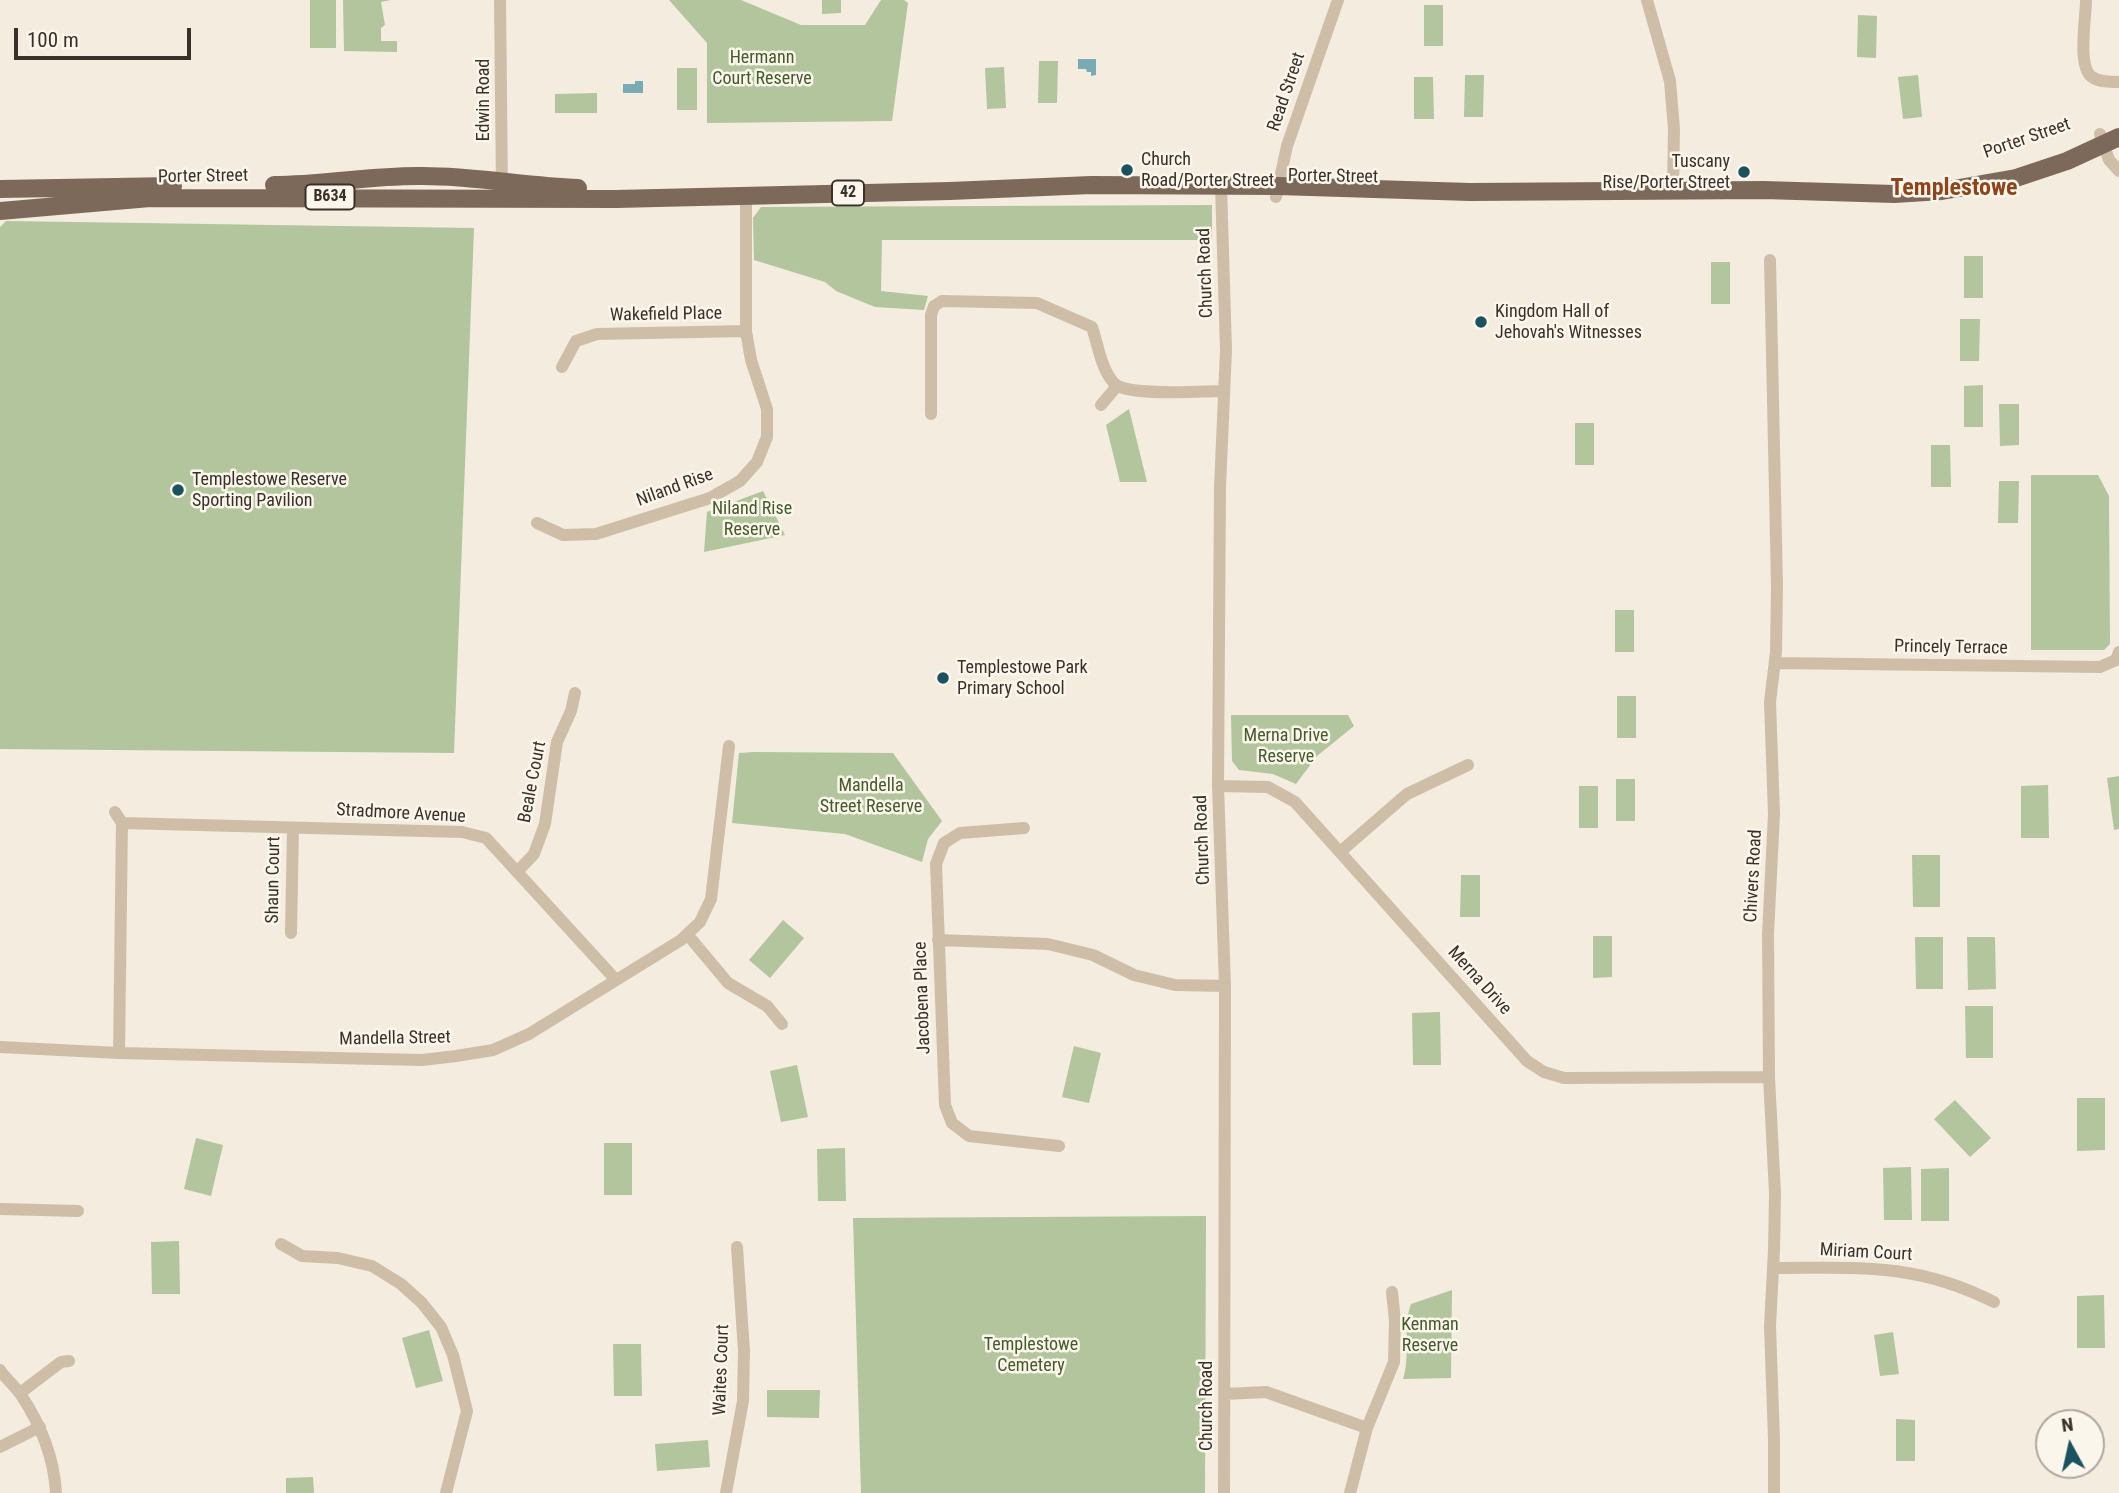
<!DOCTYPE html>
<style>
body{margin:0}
#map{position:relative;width:2119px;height:1493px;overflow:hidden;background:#f4ecde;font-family:"Roboto Condensed",sans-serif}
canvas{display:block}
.north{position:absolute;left:2035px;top:1409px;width:70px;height:70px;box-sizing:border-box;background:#fbf6eb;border:2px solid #aea79d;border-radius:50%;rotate:352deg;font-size:19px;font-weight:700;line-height:28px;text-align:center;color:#3a3029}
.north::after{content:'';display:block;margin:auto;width:24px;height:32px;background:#1b525f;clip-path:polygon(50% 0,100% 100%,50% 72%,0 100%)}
.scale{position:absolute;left:14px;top:28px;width:177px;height:32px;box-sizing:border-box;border:4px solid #3a3029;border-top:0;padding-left:9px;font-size:21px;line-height:24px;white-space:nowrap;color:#3a3029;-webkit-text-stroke:5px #fbf6eb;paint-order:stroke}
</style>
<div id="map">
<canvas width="2119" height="1493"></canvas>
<div class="north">N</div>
<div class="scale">100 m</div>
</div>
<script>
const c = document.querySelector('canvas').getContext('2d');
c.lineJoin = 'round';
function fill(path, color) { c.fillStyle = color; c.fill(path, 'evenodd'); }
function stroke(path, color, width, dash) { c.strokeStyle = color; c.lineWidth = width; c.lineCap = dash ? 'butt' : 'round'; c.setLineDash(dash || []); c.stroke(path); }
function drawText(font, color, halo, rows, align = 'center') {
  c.font = font + ' "Roboto Condensed",sans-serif'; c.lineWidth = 5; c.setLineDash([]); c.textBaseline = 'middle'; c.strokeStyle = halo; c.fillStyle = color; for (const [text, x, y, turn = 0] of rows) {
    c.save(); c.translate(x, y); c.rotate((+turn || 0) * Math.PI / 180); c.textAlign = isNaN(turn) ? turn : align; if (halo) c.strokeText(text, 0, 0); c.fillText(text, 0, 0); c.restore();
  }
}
fill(new Path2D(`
 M310 0H336V48H310Z
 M343 0H391L381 2 385 25 381 28V41H397V52L344 51Z
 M669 0H741L801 25H865L881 0H904L908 3 892 121 707 123V43Z
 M822 0H841V13L822 14Z
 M1424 5H1443V46H1424Z
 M1858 15 1877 16 1876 58 1857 57Z
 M1039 61H1058L1057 103H1038Z
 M1004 67 1006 108 987 109 985 68Z
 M677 68H697V110H677Z
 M1465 75H1484L1483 117H1464Z
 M1918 75 1922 117 1903 119 1898 77Z
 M1414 77H1433L1434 119H1414Z
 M597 93V113H555V94Z
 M1212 205V240H882L881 291 928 296 924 310 875 307 836 291 825 282 754 260 753 218 761 207Z
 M6 221 474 228 454 753 0 749V227Z
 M1964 256H1983V298H1964Z
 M1711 262H1730V304H1711Z
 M1960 319H1980L1979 361H1960Z
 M1983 385V427H1964V386Z
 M1999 404H2019V445L2000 446Z
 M1129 409 1147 482H1120L1106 425Z
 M1575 423H1594V465H1575Z
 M1931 445H1950L1951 487H1931Z
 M2031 475H2098L2109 496 2110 644 2104 650H2031Z
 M1999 481H2019L2018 523H1998Z
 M763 491 785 535 704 552 707 512Z
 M1615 610H1634V652H1615Z
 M1617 696H1636V738H1617Z
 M1231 715H1348L1354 726 1317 756 1296 784 1273 774 1239 770 1232 761Z
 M754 752 893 753 942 821 928 839 922 862 845 834 732 823 739 753Z
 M2119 776V829L2114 830 2107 778Z
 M1616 779H1635V821H1616Z
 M2048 785 2049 838H2021V786Z
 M1579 786H1598V828H1579Z
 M1912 855H1940V907H1913Z
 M1461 875H1480V917H1460Z
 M783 920 804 938 770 978 749 960Z
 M1593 936H1612V977L1593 978Z
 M1915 937H1943V989H1916Z
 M1967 937H1995L1996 989 1968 990Z
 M1965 1006H1993V1058H1966Z
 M1440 1012 1441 1065H1413L1412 1013Z
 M1074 1046 1101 1053 1089 1103 1062 1097Z
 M797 1065 808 1117 781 1122 770 1071Z
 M2077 1098H2105V1150L2077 1151Z
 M1955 1100 1991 1138 1970 1157 1934 1119Z
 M196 1138 223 1145 211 1196 184 1189Z
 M604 1143H632V1195H604Z
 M845 1148 846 1201H818L817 1149Z
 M1911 1167 1912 1220H1884L1883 1168Z
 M1949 1168V1221H1921V1169Z
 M1206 1216 1205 1493H861L853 1218Z
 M179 1241 180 1294H152L151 1242Z
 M1452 1290 1451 1378 1403 1379C1411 1355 1402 1328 1411 1304Z
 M2104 1295 2105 1348H2077V1296Z
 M429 1330 443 1381 416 1388 402 1338Z
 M1893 1332 1899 1374 1880 1376 1874 1335Z
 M613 1344H641L642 1396H614Z
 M767 1390H820L819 1418 767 1417Z
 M1896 1419 1915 1420V1461H1896Z
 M708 1440 710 1467 657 1471 655 1444Z
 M313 1477 314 1493H286V1478Z`), '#b2c59c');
fill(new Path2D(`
 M1078 59H1096V75L1091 76V72H1087L1086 69H1078Z
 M635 81H643V93H623V84H635Z`), '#7aaab4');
stroke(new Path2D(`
 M500 0 502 189
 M1647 0 1670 81 1674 129 1673 192
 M2086 0C2086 17 2077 67 2092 77 2099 82 2110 82 2119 82
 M2100 134 2109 160 2119 171
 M1221 186 1226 350 1220 487 1218 786 1225 986 1224 1493
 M1276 197 1287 146 1338 0
 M1770 260 1777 586 1776 652 1770 702 1774 814 1768 934 1769 1077 1775 1193 1774 1250 1770 1326 1774 1440V1493
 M562 367 576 341 597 334 746 331
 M1101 405 1117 386
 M931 414V315L934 306 942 301 1037 303 1092 327C1098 345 1101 369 1114 383 1126 397 1203 391 1224 391
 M537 523 563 535 596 534 710 498 740 481 757 462 767 437V409L751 360 746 331V195
 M1775 663 2100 667 2116 660 2119 652
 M1218 786 1268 787 1295 802 1527 1061 1544 1072 1564 1078 1769 1077
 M115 812 122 823 119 1053
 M122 823 462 832 486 838 616 980
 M1024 828 960 833 944 843 936 864 945 1105 952 1123 969 1136 1059 1146
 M1340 852 1407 794 1468 765
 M517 872 534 854 545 824 557 742 571 711 575 693
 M291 933 293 828
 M687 934 728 983 767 1006 782 1024
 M938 940 1048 944 1093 955 1134 975 1175 985 1225 986
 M0 1047 119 1053 422 1060 456 1056 493 1050 529 1034 681 940 700 922 711 899 729 746
 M0 1209 78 1211
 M281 1244 302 1256 338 1258 372 1266 401 1284 422 1303 441 1327 453 1355 467 1411 446 1493
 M1773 1268C1858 1268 1915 1262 1994 1302
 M0 1370C6 1379 15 1386 21 1395 41 1425 54 1457 56 1493
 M20 1393 61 1362 69 1361
 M1225 1394 1266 1392 1367 1428
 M0 1447 40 1427
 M726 1493 743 1401 744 1351 737 1247
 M1350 1493 1367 1428 1394 1362 1395 1321 1392 1292`), '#cebea8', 12);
stroke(new Path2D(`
 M274 185C324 185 373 175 423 176 475 176 526 186 578 188
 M0 189 173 186
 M0 211 150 198 616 199 950 191 1091 185 1278 186 1470 192 1764 190 1894 194 1942 191 2016 178 2067 161 2119 137`), '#7d6959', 18);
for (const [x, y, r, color] of [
 [1127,170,7,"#1b525f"],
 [1744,172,7,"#1b525f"],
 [1481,322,7,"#1b525f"],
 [178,490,7,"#1b525f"],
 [943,678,7,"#1b525f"]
]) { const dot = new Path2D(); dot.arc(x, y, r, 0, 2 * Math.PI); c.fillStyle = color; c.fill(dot); stroke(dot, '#fbf6eb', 2.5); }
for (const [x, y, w] of [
 [848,193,32],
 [330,197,49]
]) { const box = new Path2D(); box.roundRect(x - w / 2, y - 12.5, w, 25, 5); c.fillStyle = '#fbf6eb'; c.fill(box); stroke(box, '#3a3029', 2); }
drawText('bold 16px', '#3a3029', null, [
 ["42",848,193],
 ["B634",330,197]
]);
drawText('18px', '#435a2b', '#fbf6eb', [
 ["Hermann",762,58],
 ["Court Reserve",762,79],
 ["Niland Rise",752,509],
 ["Reserve",752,530],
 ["Merna Drive",1286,736],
 ["Reserve",1286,757],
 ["Mandella",871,786],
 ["Street Reserve",871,807],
 ["Kenman",1430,1325],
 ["Reserve",1430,1346],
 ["Templestowe",1031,1345],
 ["Cemetery",1031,1366]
]);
drawText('18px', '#3a3029', '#fbf6eb', [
 ["Read Street",1287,92,-71],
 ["Edwin Road",484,100,-90],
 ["Porter Street",2027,139,-19],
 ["Porter Street",203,177,-1],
 ["Porter Street",1333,177,1],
 ["Church Road",1206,273,-92],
 ["Wakefield Place",666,315,-1],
 ["Niland Rise",675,488,-20],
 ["Princely Terrace",1951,648,1],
 ["Beale Court",533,782,-79],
 ["Stradmore Avenue",401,814,3],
 ["Church Road",1203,840,-92],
 ["Chivers Road",1754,876,-87],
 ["Shaun Court",274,880,-89],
 ["Merna Drive",1479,981,48],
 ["Jacobena Place",923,998,-92],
 ["Mandella Street",395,1039,-1],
 ["Miriam Court",1866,1253,3],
 ["Waites Court",722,1370,-88],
 ["Church Road",1207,1406,-90]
]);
drawText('18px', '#3a3029', '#fbf6eb', [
 ["Church",1141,160],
 ["Road/Porter Street",1141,181],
 ["Tuscany",1730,162,"right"],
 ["Rise/Porter Street",1730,183,"right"],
 ["Kingdom Hall of",1495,312],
 ["Jehovah's Witnesses",1495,333],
 ["Templestowe Reserve",192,480],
 ["Sporting Pavilion",192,501],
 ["Templestowe Park",957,668],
 ["Primary School",957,689]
], 'left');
drawText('bold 24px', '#8f451c', '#fbf6eb', [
 ["Templestowe",1954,189]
]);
</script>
